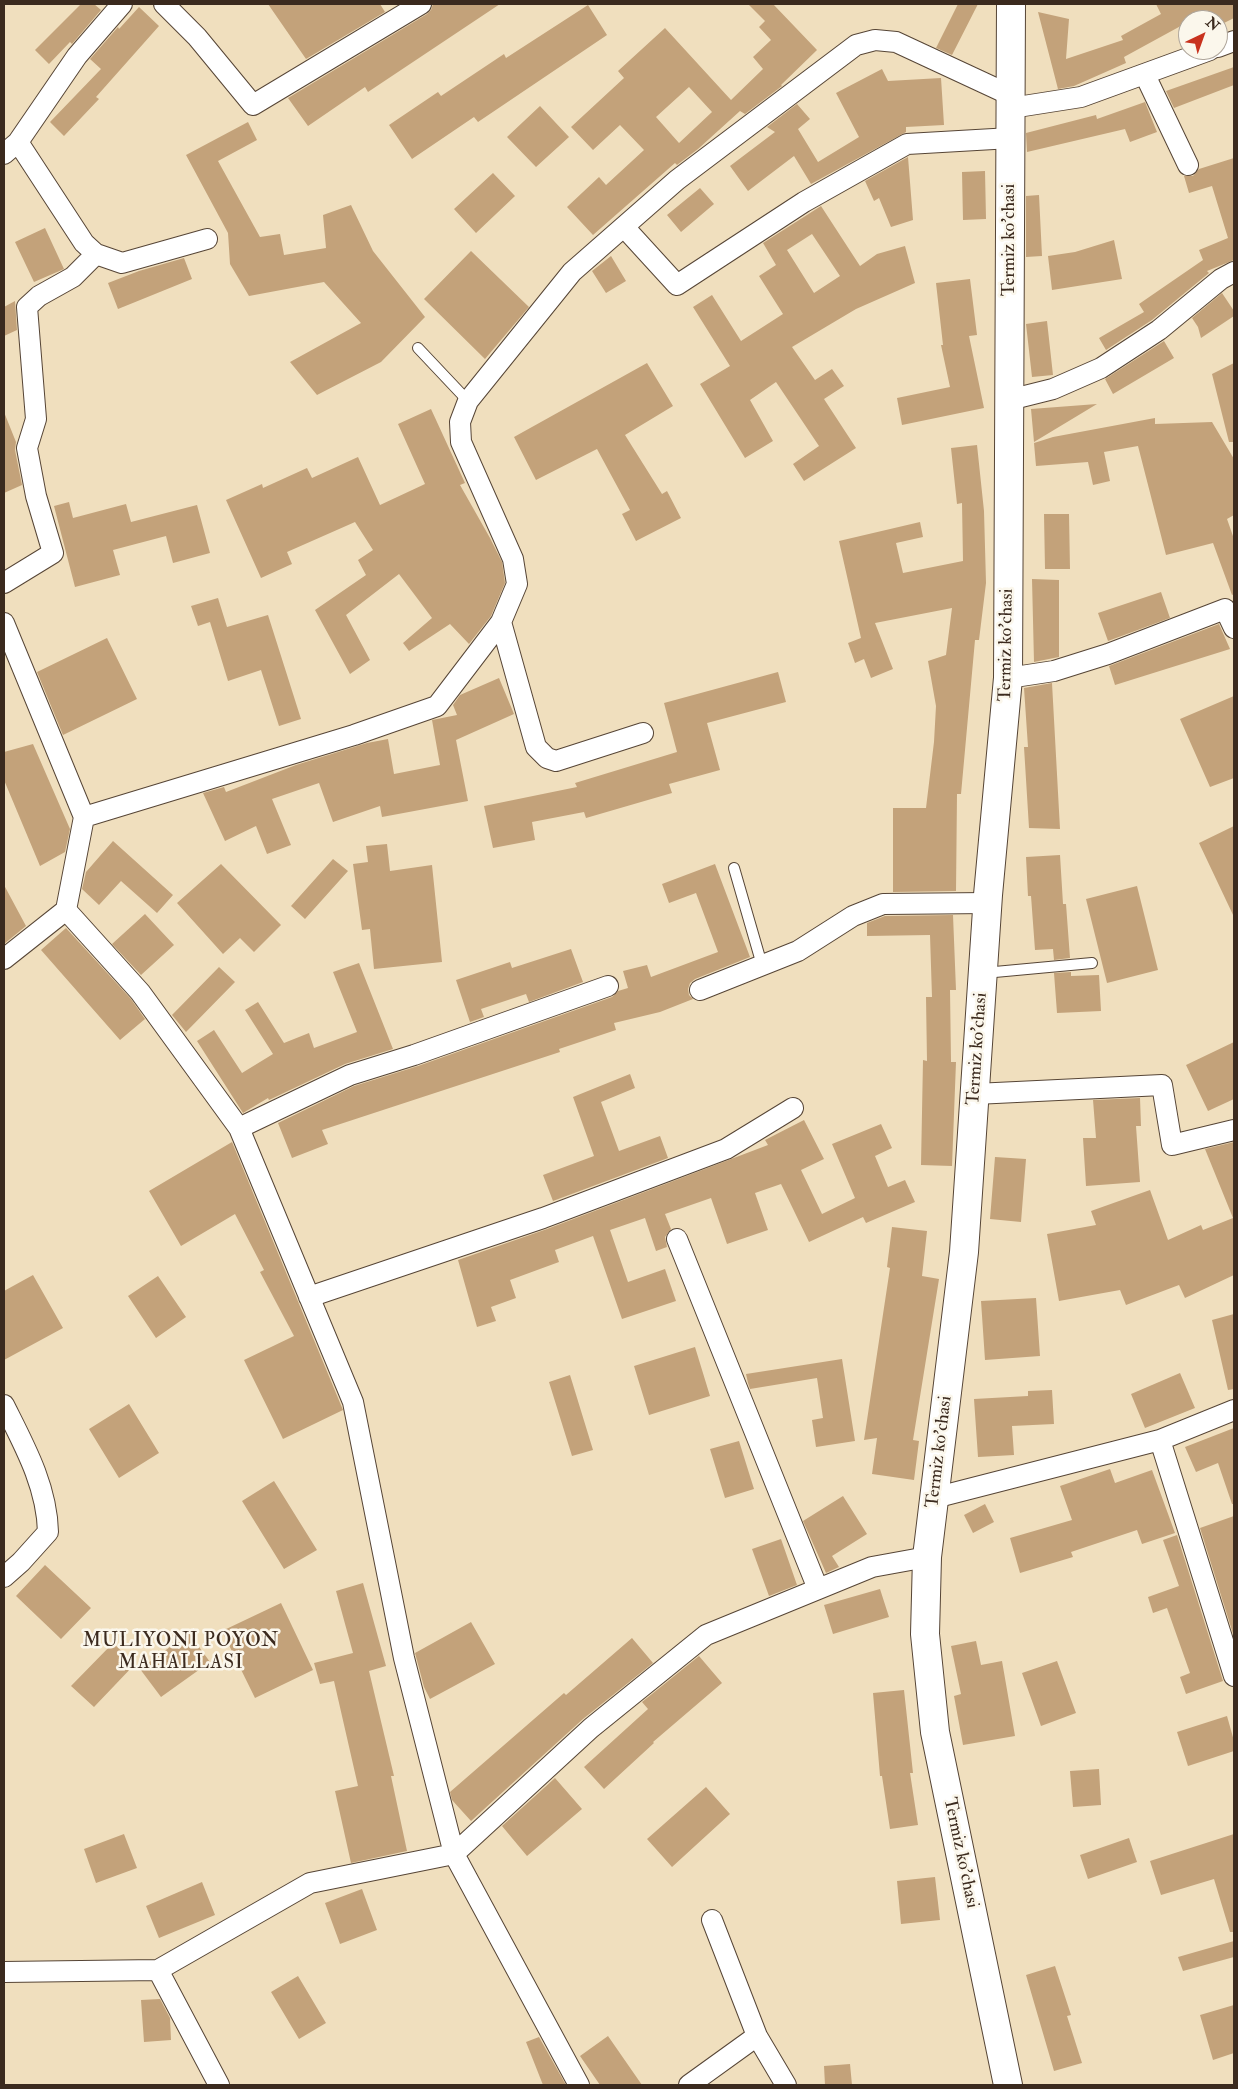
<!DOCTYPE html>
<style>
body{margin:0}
#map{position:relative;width:1238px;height:2089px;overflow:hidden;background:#f0dfbe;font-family:"IM FELL Double Pica",serif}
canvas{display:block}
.frame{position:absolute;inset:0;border:5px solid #3b2a1e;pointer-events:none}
.north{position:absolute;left:1178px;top:10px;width:50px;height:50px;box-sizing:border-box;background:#fbf7ec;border:1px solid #aea59a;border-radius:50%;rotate:42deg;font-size:14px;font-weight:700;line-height:20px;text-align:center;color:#3b2a1e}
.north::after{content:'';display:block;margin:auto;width:18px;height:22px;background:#c8321e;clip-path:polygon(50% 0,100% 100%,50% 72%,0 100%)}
</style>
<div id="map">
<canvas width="1238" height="2089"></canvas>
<div class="frame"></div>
<div class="north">N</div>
</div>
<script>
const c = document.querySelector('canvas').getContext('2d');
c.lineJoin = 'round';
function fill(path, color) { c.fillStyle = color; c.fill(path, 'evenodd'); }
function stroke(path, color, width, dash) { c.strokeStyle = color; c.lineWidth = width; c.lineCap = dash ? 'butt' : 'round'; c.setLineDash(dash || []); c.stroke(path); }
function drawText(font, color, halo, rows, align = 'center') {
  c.font = font + ' "IM FELL Double Pica",serif'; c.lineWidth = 5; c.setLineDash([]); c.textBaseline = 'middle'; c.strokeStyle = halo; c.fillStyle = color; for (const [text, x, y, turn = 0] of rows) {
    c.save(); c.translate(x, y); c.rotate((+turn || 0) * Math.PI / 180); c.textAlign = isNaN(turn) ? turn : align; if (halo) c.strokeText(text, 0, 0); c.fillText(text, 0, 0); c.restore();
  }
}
fill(new Path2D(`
 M81 4H94L101 10 72 44 70 42 49 64 35 50Z
 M268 4H380L385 12 306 59Z
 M433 4H500L368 92 365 87 308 126 288 98 427 14 431 10Z
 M748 4H773L817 50 781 85 782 86 745 114 740 111 698 149 677 165 675 163 593 235 567 207 599 177 606 185 644 150 620 125 593 150 571 127 624 78 618 71 665 28 731 100 763 69 753 57 771 40 759 27 765 21ZM689 87 712 112 679 143 656 117Z
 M958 4H978L952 55 936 48Z
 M1156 4H1234V18L1218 26V20H1188V22L1124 57 1126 63 1074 86 1058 89 1038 12 1069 19 1066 59 1123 40 1121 36 1161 14Z
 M588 5 607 35 478 122 474 117 412 159 389 125 438 92 441 96 504 54 506 58Z
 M139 7 159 26 96 97 99 99 64 136 50 122 101 69 90 59 118 27 119 29Z
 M1234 67V85L1174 108 1166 91Z
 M882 69 888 81 941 78 944 125 906 127V132L811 184 794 156 748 191 730 166 775 132 767 127 797 104 810 119 798 129 818 162 859 137 836 93Z
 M1145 102 1157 132 1130 142 1125 129 1027 152 1026 133 1096 115 1097 119Z
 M540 106 569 137 536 167 507 137Z
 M248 122 257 140 218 161 260 237 280 234 284 255 326 248 323 215 351 205 373 251 425 317 381 362 317 395 290 362 361 323 324 282 249 296 230 264 228 233 186 155Z
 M908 157 913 220 891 227 879 198 874 201 865 181Z
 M1234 158V260L1207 271 1209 273 1152 320 1106 350 1099 338 1144 312 1139 304 1203 260 1199 250 1228 238 1212 186 1189 193 1184 176H1193L1199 169Z
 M985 171 986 219 963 220 962 172Z
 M493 173 515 196 476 233 454 209Z
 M700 188 714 204 681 232 667 215Z
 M1039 195 1042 256 1026 257V196Z
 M821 206 860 266 877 254 905 246 915 283 856 309 792 347 815 380 832 369 844 386 824 399 856 448 804 481 793 464 819 446 776 382 750 400 773 441 745 458 700 384 730 366 693 307 712 295 741 341 783 314 759 276 776 265 763 243ZM812 234 840 276 814 293 787 250Z
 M45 228 64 269 34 282 15 242Z
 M1114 240 1122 279 1052 290 1048 256 1075 252Z
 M471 251 529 307 485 359 424 299Z
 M611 256 626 281 606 293 592 271Z
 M184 258 192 279 118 309 108 283 139 271Z
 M970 279 977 335 969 336 984 408 902 425 897 398 950 387 941 345H943L936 283Z
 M1222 293 1234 311V316L1201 338 1198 327 1192 318Z
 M15 301 17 330 4 336V307Z
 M1047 321 1053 375 1032 377 1026 324Z
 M1164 341 1174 358 1113 394 1105 379Z
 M647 363 673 406 625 435 662 494 667 491 681 518 636 541 622 514 630 510 597 449 536 480 514 437Z
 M1234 363V442H1229L1212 374Z
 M1097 404 1034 442 1031 409Z
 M431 409 465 483 460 485 490 538 502 562 505 583 491 616 469 644 450 624 409 651 403 643 432 618 399 574 346 615 370 660 350 674 315 610 366 575 358 560 373 550 355 522 287 552 292 564 261 578 226 500 262 484 263 488 307 468 312 478 358 457 380 505 425 484 398 424Z
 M4 412 16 442 15 450 22 485 4 493Z
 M1155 418V424L1212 422 1234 459V515L1227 519 1234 539V594L1232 595 1213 543 1166 555 1138 446 1104 452 1110 481 1093 485 1088 462 1036 466 1034 443 1053 437Z
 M977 445 984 511 986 583 979 640H975L961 794H957L956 891 893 892V808H926L934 742 936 706 928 661 946 655 952 608 875 623 893 669 871 678 864 659 855 663 848 643 861 638 839 541 920 522 923 537 896 543 903 573 963 561 962 503 957 504 951 448Z
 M69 502 73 518 126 504 131 522 197 505 210 553 173 563 166 536 113 550 120 575 75 587 54 506Z
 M1044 514H1069L1070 569H1045Z
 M1032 579 1059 580V657L1034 662Z
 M1161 592 1170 618 1108 641 1098 613Z
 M218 598 227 627 268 615 301 719 279 726 261 670 228 681 210 622 198 626 191 606Z
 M1219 624 1230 649 1115 685 1109 666Z
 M107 638 137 699 63 735 37 672Z
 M778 672 786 702 707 723 720 770 669 784 672 793 586 818 584 812 532 822 535 840 493 848 484 806 577 787 575 783 677 752 664 703Z
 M499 678 514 714 456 740 468 801 382 817 380 806 333 822 319 783 272 799 291 845 267 854 256 826 225 841 203 793 224 787 226 792 296 765 367 743 388 739 394 774 440 765 432 720 457 715 453 705 460 695Z
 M1052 683 1060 829 1029 828 1024 747H1028L1024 688Z
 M1234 696V778L1210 787 1180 719Z
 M33 744 70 829 65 852 40 866 4 780V752Z
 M1234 826V917L1199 843Z
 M113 841 173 895 157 913 121 881 99 905 82 889 86 872Z
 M387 844 390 871 432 865 442 962 374 969 370 929 362 930 353 864 368 862 366 846Z
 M1060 855 1063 904H1066L1070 958 1054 960 1053 949 1035 950 1031 896H1028L1026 857Z
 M333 859 348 871 305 919 291 906Z
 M221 864 281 925 254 952 240 938 223 954 177 903Z
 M715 864 750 957 695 979 690 983 688 989 689 995 693 999 660 1012 614 1023 616 1030 559 1049 560 1052 322 1130 328 1144 292 1158 278 1123 354 1086 418 1066 612 997 618 991 628 988 623 971 647 965 651 977 718 952 696 893 669 903 662 884Z
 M4 885 26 926 4 944Z
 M1137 886 1158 970 1107 983 1086 899Z
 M145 914 174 945 141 975 112 944Z
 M953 915 956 990H950L951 1062H956L952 1166 921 1165 923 1060 927 1061 926 997H932L930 935 867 936V923L885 916Z
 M66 928 131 999 145 1019 120 1040 41 950Z
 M571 949 583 982 529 1002 526 994 481 1009 484 1017 470 1022 456 980 510 962 512 968Z
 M359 963 393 1049 345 1064 269 1100 268 1098 243 1113 197 1041 214 1030 242 1073 273 1054 245 1010 258 1002 284 1043 309 1033 314 1048 357 1032 333 972Z
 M219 967 235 982 186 1032 172 1015Z
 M1071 972V976L1099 975 1101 1011 1057 1013 1054 973Z
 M1234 1042V1099L1208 1111 1186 1065Z
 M630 1074 635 1088 601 1102 619 1151 660 1136 668 1158 553 1201 543 1175 594 1156 573 1097Z
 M1140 1098 1141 1126H1136L1140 1182 1086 1186 1083 1138H1096L1093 1100Z
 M804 1120 824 1159 801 1170 822 1214 855 1198 832 1144 881 1124 892 1148 875 1156 888 1187 905 1180 915 1202 866 1223 863 1217 809 1242 781 1184 755 1193 768 1230 727 1244 711 1198 665 1214 671 1229 665 1237 667 1247 656 1251 645 1218 610 1230 628 1282 665 1269 676 1301 622 1319 593 1236 555 1250 559 1262 510 1280 516 1298 491 1307 496 1321 477 1327 458 1260 547 1229 768 1145 765 1140Z
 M232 1142 343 1410 283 1439 244 1360 294 1336 260 1272 264 1270 235 1214 181 1246 149 1191Z
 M1234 1142V1275L1185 1298 1179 1285 1126 1305 1120 1290 1059 1301 1047 1234 1096 1225 1091 1211 1150 1190 1168 1240 1201 1225 1203 1230 1233 1218 1205 1149Z
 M995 1157 1026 1159 1021 1222 990 1219Z
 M892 1227 927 1231 922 1276 939 1279 913 1440 919 1441 914 1480 872 1474 877 1438 864 1440 890 1268 887 1267Z
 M33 1275 63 1328 4 1360V1291Z
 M158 1276 186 1317 156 1338 128 1296Z
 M1036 1298 1040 1356 985 1360 981 1301Z
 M1234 1314V1389L1228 1390 1212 1320Z
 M695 1347 710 1396 649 1415 634 1366Z
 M842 1359 855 1441 816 1447 812 1420 823 1418 817 1378 750 1389 748 1383 746 1374Z
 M1180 1373 1195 1408 1145 1428 1131 1394Z
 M570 1375 593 1450 572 1456 549 1382Z
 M1052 1390 1054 1424 1012 1426 1014 1455 978 1457 974 1399 1028 1396V1391Z
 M129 1404 159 1453 119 1478 89 1429Z
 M1234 1428V1504H1232L1218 1463 1196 1472 1185 1447Z
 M739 1441 754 1489 725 1498 710 1449Z
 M1110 1469 1115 1483 1152 1470 1175 1533 1142 1544 1137 1530 1071 1552 1073 1557 1020 1573 1010 1538 1072 1520 1060 1486Z
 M274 1481 317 1550 284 1569 242 1501Z
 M843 1496 867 1534 832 1556 839 1567 826 1573 803 1521Z
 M985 1504 994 1522 973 1533 964 1515Z
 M1234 1516V1637L1200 1528Z
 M1177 1535 1223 1681 1186 1694 1180 1677 1190 1673 1167 1608 1153 1613 1148 1597 1179 1586 1163 1540Z
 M781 1539 797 1585 769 1596 752 1549Z
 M45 1565 91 1608 61 1639 16 1596Z
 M363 1583 386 1666 369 1671 394 1776H391L407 1851 351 1863 335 1791 358 1786 334 1681 320 1684 314 1663 353 1653 336 1591Z
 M880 1589 889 1617 833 1634 824 1605Z
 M281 1603 313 1670 255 1698 222 1631Z
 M471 1622 495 1664 430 1699 424 1687 415 1653Z
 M189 1633 210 1662 161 1697 140 1669Z
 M632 1638 653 1663 583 1719 471 1821 452 1800 450 1792 564 1693 566 1695Z
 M976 1641 981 1665 1002 1661 1015 1736 963 1745 954 1696 961 1694 951 1646Z
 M113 1643 135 1664 94 1707 71 1686Z
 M699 1656 722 1683 653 1742 654 1743 604 1789 584 1767 648 1709 642 1702Z
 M1057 1661 1076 1713 1041 1726 1022 1673Z
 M904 1690 913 1773H910L918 1825 890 1829 882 1776H880L873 1693Z
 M1227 1716 1234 1741V1751L1188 1766 1177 1732Z
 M1099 1769 1101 1805 1073 1807 1070 1771Z
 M555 1778 582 1809 527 1856 502 1826Z
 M706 1787 730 1814 672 1867 647 1839Z
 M124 1834 137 1868 96 1883 84 1849Z
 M1234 1834V1932H1230L1214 1879 1161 1895 1150 1861Z
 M1129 1838 1137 1862 1088 1879 1080 1855Z
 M935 1877 940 1920 901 1924 897 1881Z
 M202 1882 215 1915 159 1938 146 1906Z
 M362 1889 377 1930 340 1944 325 1903Z
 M1234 1941V1957L1183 1971 1178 1957Z
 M1055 1966 1071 2015 1067 2016 1082 2063 1054 2071 1026 1975Z
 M298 1976 326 2023 299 2039 271 1992Z
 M160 1999 170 2018 171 2040 144 2042 141 2000Z
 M1234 2005V2053L1213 2060 1200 2015Z
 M608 2036 642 2085H600L580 2056Z
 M539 2037 566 2085H543L526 2042Z
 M850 2064 852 2085H825L824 2066Z`), '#c3a27a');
const lane = new Path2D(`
 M418 348 468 401
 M734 868 762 965
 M984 973 1092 963`);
const street = new Path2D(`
 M164 4 197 37 253 105 421 4
 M1218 47 1234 41
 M1145 75 1188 165
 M1011 108 1081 97 1210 50
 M18 142 84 243 96 254 122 263 207 239
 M4 154 18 142 77 56 122 4
 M624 227 677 285 804 202 907 144 1011 138
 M1009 400 1053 389 1101 368 1159 330 1221 279 1234 272
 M4 583 53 553 36 496 27 448 36 419 27 307 39 296 73 277 96 254
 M4 623 84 817 66 910
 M1008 678 1054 671 1108 654 1225 609 1234 628
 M643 733 556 761 547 758 536 747 501 622 517 584 513 559 461 442 460 422 468 401 572 272 677 180 856 45 875 40 896 42 1010 95
 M84 817 354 735 437 706 501 622
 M4 959 66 910 140 992 239 1128
 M700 990 798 951 853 916 883 904 988 903
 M975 1094 1162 1085 1172 1145 1234 1130
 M677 1239 818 1589
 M309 1297 543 1218 726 1149 793 1108
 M4 1405C24 1445 47 1486 48 1532L21 1562 4 1577
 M1160 1440 1234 1676
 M934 1498 1160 1440 1234 1410
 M158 1970 219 2085
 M4 1972 158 1970 310 1883 454 1854 591 1728 706 1635 872 1567 927 1557
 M757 2036 786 2085
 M579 2085 454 1854 404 1658 353 1402 239 1128 350 1075 414 1055 608 986
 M689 2085 757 2036 712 1920`);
const secondary = new Path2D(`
 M1008 2085 935 1732 925 1634 927 1557 964 1252 988 895 1008 678 1011 4`);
stroke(lane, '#564536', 12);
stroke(street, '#564536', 22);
stroke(secondary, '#564536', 30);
stroke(lane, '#fff', 10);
stroke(street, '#fff', 20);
stroke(secondary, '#fff', 28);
drawText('18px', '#3b2a1e', '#fbf7ec', [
 ["Termiz ko'chasi",1010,240,-90],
 ["Termiz ko'chasi",1007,645,-89],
 ["Termiz ko'chasi",978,1049,-86],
 ["Termiz ko'chasi",940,1452,-83],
 ["Termiz ko'chasi",960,1853,78]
]);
c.letterSpacing = '1px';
drawText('19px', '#3b2a1e', '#fbf7ec', [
 ["MULIYONI POYON",181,1642],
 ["MAHALLASI",181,1664]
]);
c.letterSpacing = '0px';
</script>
